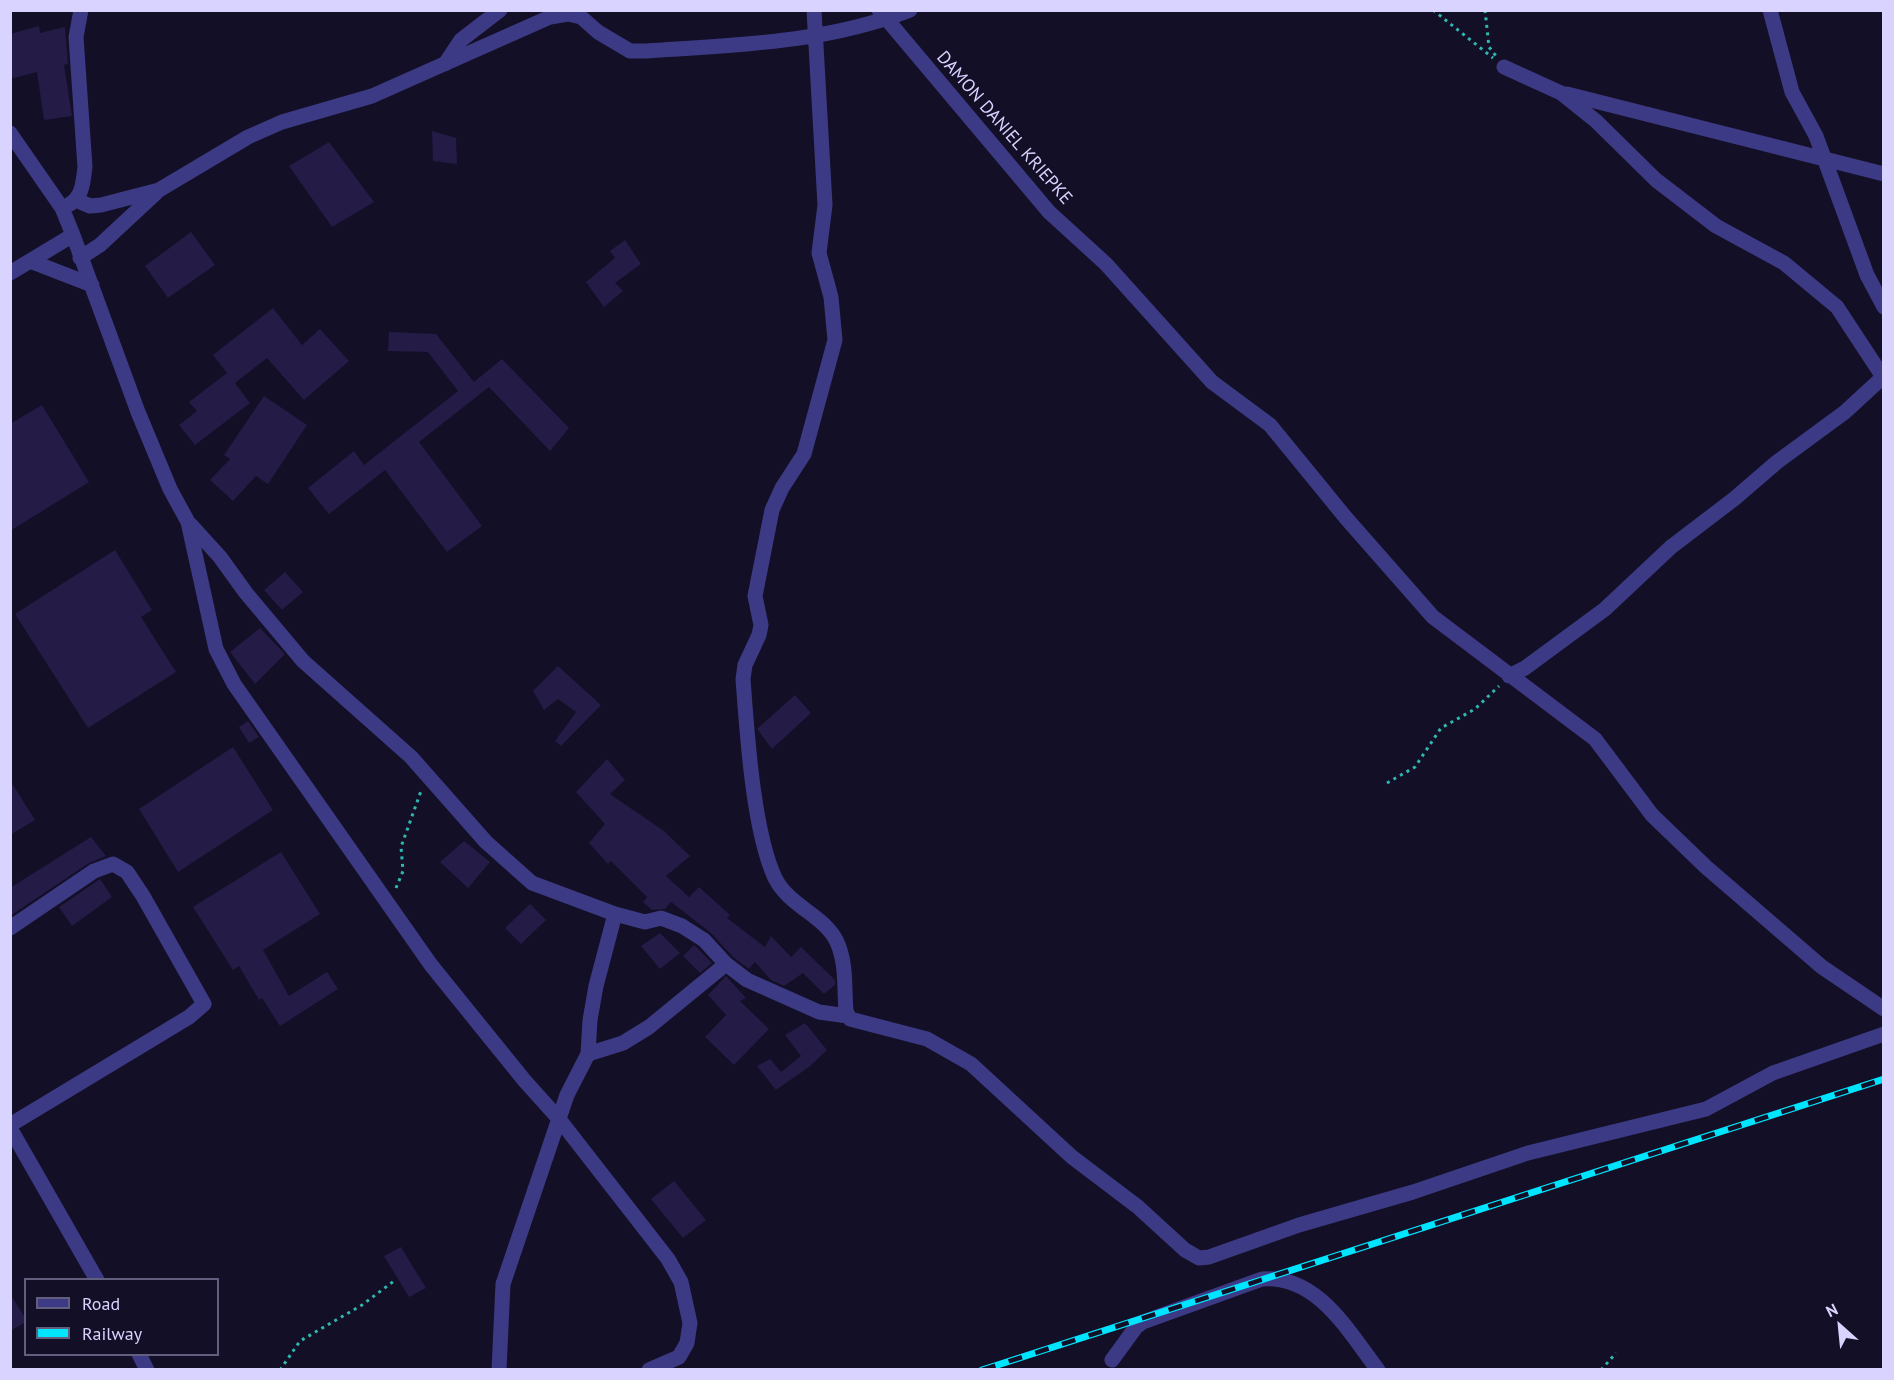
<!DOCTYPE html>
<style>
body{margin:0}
#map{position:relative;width:1894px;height:1380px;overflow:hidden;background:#130f26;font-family:"PT Sans",sans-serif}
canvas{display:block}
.frame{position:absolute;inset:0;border:12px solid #d9d4ff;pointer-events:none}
.legend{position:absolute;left:24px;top:1278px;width:195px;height:78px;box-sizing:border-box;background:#130f26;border:2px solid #625e7d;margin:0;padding:8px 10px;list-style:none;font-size:18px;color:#d9d4ff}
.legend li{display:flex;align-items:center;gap:12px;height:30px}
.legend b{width:30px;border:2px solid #625e7d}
.north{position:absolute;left:1810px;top:1296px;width:60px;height:60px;-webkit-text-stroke:4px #130f26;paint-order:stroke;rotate:333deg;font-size:16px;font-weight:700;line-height:24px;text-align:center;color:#d9d4ff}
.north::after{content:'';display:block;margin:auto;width:21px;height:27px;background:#d9d4ff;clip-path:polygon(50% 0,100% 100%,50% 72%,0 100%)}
</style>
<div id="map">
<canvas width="1894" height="1380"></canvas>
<div class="frame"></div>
<ul class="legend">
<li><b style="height:8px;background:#3d3a85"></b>Road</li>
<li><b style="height:8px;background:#00e5ff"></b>Railway</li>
</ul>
<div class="north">N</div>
</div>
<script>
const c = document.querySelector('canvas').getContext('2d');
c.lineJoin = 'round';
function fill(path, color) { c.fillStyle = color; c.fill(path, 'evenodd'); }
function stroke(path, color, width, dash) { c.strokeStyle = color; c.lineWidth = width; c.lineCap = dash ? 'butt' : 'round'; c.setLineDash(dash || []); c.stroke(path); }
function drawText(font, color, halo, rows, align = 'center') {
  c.font = font + ' "PT Sans",sans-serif'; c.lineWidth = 4.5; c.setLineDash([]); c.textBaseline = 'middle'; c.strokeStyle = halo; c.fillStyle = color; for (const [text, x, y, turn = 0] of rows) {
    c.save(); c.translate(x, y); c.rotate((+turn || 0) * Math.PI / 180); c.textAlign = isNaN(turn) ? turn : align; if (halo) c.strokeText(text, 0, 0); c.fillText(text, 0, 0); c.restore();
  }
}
fill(new Path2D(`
 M39 26 40 33 65 27 68 64 64 65 72 116 44 120 37 72 10 79V34Z
 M432 131 456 138 457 164 433 161Z
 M329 142 374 202 332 227 289 166Z
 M191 232 215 265 168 298 145 266Z
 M625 240 641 264 615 283 623 291 604 307 586 282 615 258 610 251Z
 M273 308 302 345 320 329 349 361 304 400 267 358 235 383 250 403 195 445 179 425 197 411 189 402 227 373 213 355Z
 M389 332 436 334 474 382 502 359 569 428 550 451 489 387 419 442 482 526 447 552 385 470 329 514 308 488 354 451 364 465 458 391 428 352 388 351Z
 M264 396 307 425 268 484 256 476 233 501 210 480 230 459 224 455Z
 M42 405 89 482 10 531V424Z
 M115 550 152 610 141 617 176 672 88 728 15 614Z
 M285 572 303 592 282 610 264 590Z
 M260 628 285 654 255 684 230 652Z
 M558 666 601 705 561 746 555 741 576 712 558 699 544 710 533 691Z
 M795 695 811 713 772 749 757 729Z
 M248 721 259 737 249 743 239 727Z
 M233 747 273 810 178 872 139 809Z
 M607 759 625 780 610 794 664 831 690 856 666 876 689 897 699 887 730 915 727 918 765 947 771 936 791 957 801 947 835 980V985L824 994 803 973 784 986 771 980 755 962 749 969 733 957 711 933 671 902 665 909 652 910 643 902 647 897 611 861 608 864 589 843 605 824 576 792Z
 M10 780 35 820 10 835Z
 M91 837 106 856 89 863 10 916V888Z
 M464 841 490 862 468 888 440 862Z
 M281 852 320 914 263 950 289 996 327 972 338 989 280 1026 262 998 259 1000 239 966 233 970 193 907Z
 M100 879 112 897 72 926 59 907Z
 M530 904 546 920 521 944 505 928Z
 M660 933 680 953 660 969 641 946Z
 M694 945 712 963 700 973 683 956Z
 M726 976 746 998 740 1001 769 1029 734 1065 705 1037 726 1015 708 995Z
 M805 1023 827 1050 809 1067 776 1090 757 1066 770 1059 781 1072 801 1056 785 1035Z
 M674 1181 706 1220 683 1238 651 1199Z
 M401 1247 426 1288 409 1297 384 1256Z
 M10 1294 26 1319V1322L10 1331Z`), '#241b47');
stroke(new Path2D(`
 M1433 10 1493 58
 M1485 10 1489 47 1496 56
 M1387 783 1415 767 1441 728 1475 709 1499 686
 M396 888 403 871 401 847 421 791
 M280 1370 300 1341 362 1305 394 1281
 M1601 1370 1616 1353`), '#2fb8b0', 3, [3, 4.5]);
stroke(new Path2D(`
 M814 10 825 205 819 253 831 297 835 340 804 454 782 488 772 510 755 596 761 625 759 635 745 665 743 679C747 732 753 831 775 878 789 906 823 915 836 940 847 962 844 988 846 1011L850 1019 927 1039 971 1064 1072 1157 1138 1207 1185 1250 1199 1258 1209 1257 1299 1225 1413 1192 1528 1153 1706 1109 1773 1073 1884 1034
 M879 10 1049 212 1106 264 1212 382 1270 425 1346 518 1433 617 1595 739 1652 815 1706 867 1822 967 1884 1009
 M1770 10 1792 92 1816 136 1867 275 1884 307
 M445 64 461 40 500 10
 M1504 67 1561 93 1596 121 1656 180 1716 226 1784 263 1837 307 1883 377 1845 412 1777 462 1734 499 1671 547 1605 609 1525 668 1509 676
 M1567 94 1884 174
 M10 133 62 208 73 235 138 412 170 489 188 522 216 649 234 684 431 965 524 1080 559 1119 668 1259 681 1282 690 1323 687 1343 679 1357 649 1370
 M76 200 90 206 101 205 159 190 248 137 282 122 372 96 550 17 568 14 581 17 598 32 630 51H647C736 45 826 43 910 10
 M70 204C83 196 83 181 85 167L76 37 81 10
 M80 258 100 245 157 192
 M30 261 92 285
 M10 273 73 235
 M190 524 220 557 246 593 303 661 411 757 486 842 532 883 615 914 645 922 661 918 682 926 704 940 726 964 747 980 819 1012 848 1016
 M10 928 94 871 113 864 127 872 143 896 204 1004 189 1017 10 1125
 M588 1054 623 1043 649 1027 726 964
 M10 1128 97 1280
 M139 1354 147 1370
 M1112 1360 1136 1327 1143 1322 1262 1279C1318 1275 1348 1331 1378 1370
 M499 1370 503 1284 567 1095 588 1054 590 1020 596 986 615 914`), '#3d3a85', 15);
const rail = new Path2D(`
 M982 1370 1884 1079`);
stroke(rail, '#00e5ff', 7);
stroke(rail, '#130f26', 4.5, [14]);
drawText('18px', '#d9d4ff', '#130f26', [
 ["DAMON DANIEL KRIEPKE",1004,128,49]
]);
</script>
